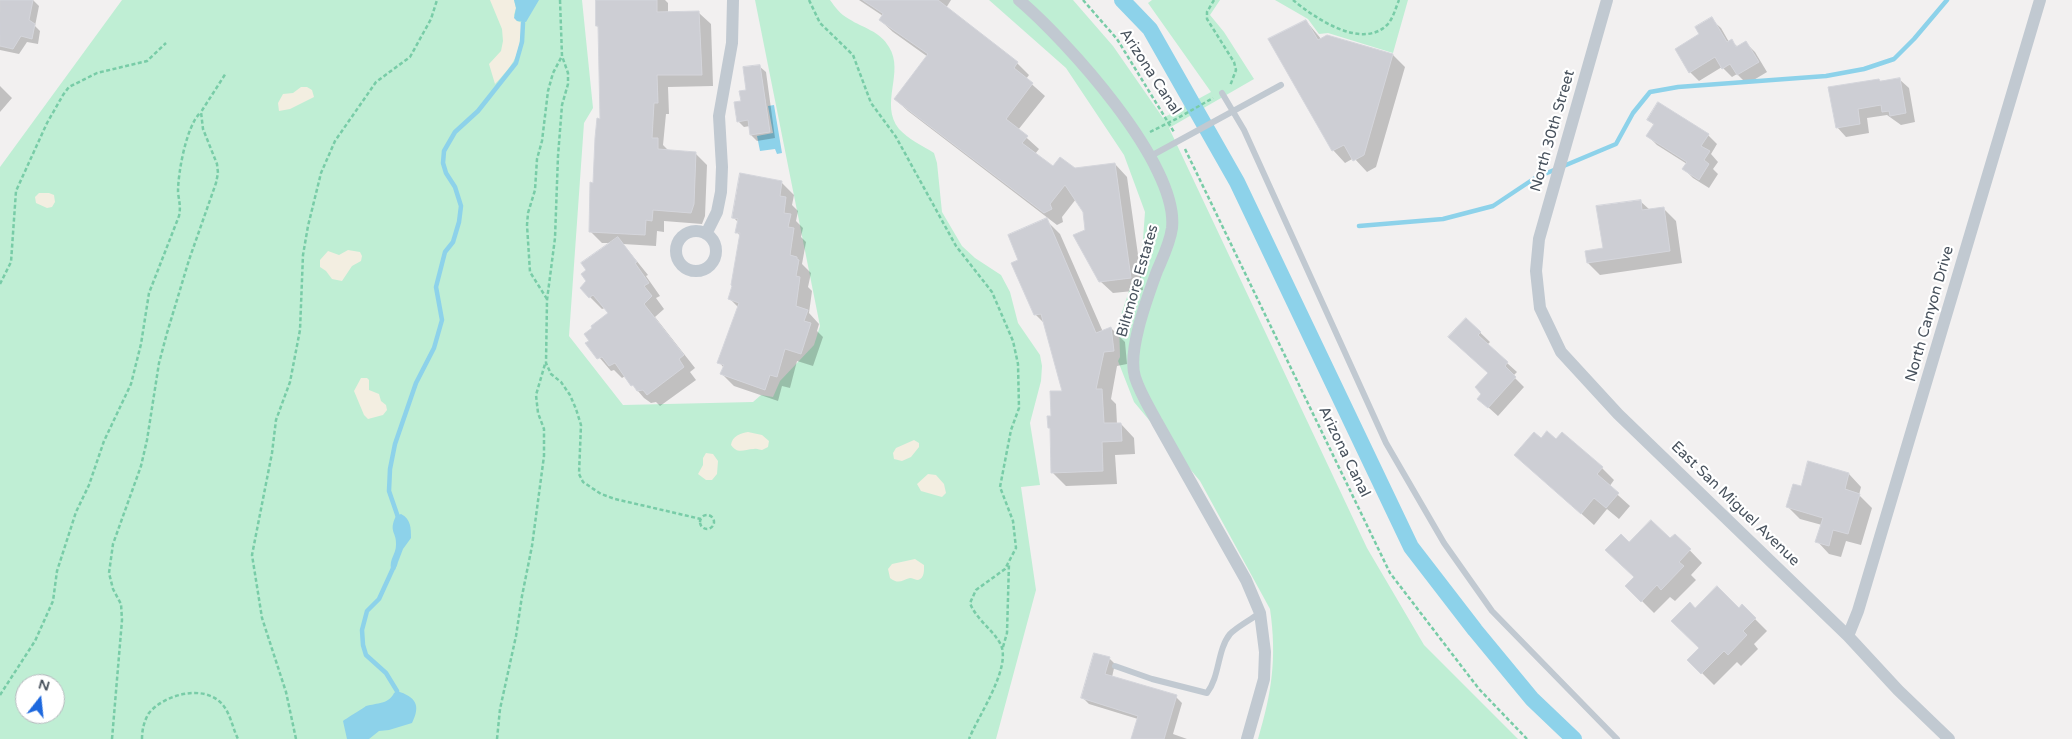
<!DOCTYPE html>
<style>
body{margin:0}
#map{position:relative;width:2072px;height:739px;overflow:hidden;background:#f2f0f0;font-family:"Varela Round",sans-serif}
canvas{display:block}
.north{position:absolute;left:15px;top:674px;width:50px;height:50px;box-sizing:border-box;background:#fff;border:1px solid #b6babe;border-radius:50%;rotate:16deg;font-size:14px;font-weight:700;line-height:20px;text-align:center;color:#48525d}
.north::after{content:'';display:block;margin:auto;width:18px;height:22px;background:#1d68de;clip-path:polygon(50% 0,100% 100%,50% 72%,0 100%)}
</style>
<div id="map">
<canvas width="2072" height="739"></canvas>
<div class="north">N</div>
</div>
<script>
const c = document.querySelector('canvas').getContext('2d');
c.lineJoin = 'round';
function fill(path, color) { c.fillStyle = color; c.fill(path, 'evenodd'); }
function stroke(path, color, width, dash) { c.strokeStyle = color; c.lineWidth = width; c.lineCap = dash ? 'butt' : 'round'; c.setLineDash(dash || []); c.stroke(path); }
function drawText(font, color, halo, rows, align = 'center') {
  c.font = font + ' "Varela Round",sans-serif'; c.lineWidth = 4.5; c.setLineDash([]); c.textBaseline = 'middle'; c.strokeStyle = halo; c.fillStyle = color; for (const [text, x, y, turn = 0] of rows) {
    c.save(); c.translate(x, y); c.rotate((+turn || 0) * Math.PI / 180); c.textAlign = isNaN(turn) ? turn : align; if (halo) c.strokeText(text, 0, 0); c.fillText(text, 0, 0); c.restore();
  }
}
fill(new Path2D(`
 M122 0H582L593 108 584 123 569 336 623 405 753 402 761 395 773 397 780 381 814 345 820 326 755 0H830C835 7 840 14 849 19 863 28 880 31 889 47 905 72 879 104 899 129 908 139 923 146 934 153L937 163 942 212 962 246 975 258 1001 275 1010 292 1018 323 1040 355 1042 366 1041 381 1030 423 1040 485 1021 487 1036 590 996 739H0V167ZM25 684H55V714H25Z
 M989 0H1073L1113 46 1163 118 1211 92 1148 3 1152 0H1220L1210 15 1224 32 1254 79 1169 128 1367 548 1424 645 1518 739H1258C1272 692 1277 658 1270 609L1200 481 1134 402 1118 361 1120 357 1119 321 1131 285 1140 280 1145 212 1124 155 1066 68Z
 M1275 0H1408L1393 53 1328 33 1319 34 1308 19Z`), '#bfeed4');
fill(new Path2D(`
 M490 0H514L516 8 514 15 517 21 522 23C519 55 517 61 495 84L489 64 501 51 503 41 502 29Z
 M301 87H307L312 90 314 97 290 109 279 111 278 103 283 94 293 93Z
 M39 193H49L54 195 55 202 52 207 47 208 36 203 35 197Z
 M348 250 360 252 362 256 361 261 352 266 342 281 332 279 326 271 320 267V260L328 251 339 255Z
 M361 378H367L369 380V390L379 394 381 401 386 405 387 410 383 415 368 419 364 415 354 391Z
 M748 432 762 435 769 441 768 447 762 450C760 450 757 448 754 449 744 449 738 455 731 445 732 436 741 433 748 432Z
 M914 440 919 443V447L911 457 902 461 894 459 893 453 896 448Z
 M706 453 713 454 718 461 717 474 712 480H706L698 474 703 465V458Z
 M928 474 936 475 944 484 946 493 942 497 921 491 917 484Z
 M915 559 924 565C924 569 925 578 918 580 916 580 912 578 910 578 902 580 899 585 890 578L888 569 892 564Z`), '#f3eee1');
fill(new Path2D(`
 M514 0H539L526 22 517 21 514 18 516 8Z
 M774 105 782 153 777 154 775 149 760 151 757 136 773 133 768 106Z
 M401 514C411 519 411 528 411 538L403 549 395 570 391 569C389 559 396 554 396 545 397 532 388 532 396 516Z
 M397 691C416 697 421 705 412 723L389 730 379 731 369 739H347L343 721C344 720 365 707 366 706 377 703 389 704 394 693Z`), '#8dd2ea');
fill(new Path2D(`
 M0 0H33L39 6 35 26 40 31 38 44 27 42 19 54 0 50Z
 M597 0H665L668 3V13H699L711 24 713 86 668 87 669 114H666L663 145 669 151 695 153 707 165 705 216 702 224 664 221V232L657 231 656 246 623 244 648 275 646 276 660 296 656 298 664 309 655 317 695 368 690 372 696 380 660 406 656 402 651 403 644 398 625 376 622 378 614 370 611 371 587 343 610 313 605 308 602 309 590 297 587 281 588 270 610 243H602L590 231 601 120 599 28 597 26Z
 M859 0H951L946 8 1017 63 1029 75 1026 79 1045 96 1018 130 1039 149 1035 154 1053 168 1074 169 1115 164 1127 177 1143 290 1113 293 1100 281 1086 231 1084 211 1076 199 1062 217 1063 222 1057 225 908 111 895 99 928 57 893 32 880 20 883 16Z
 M1711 19 1721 28 1729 42 1731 41 1738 47 1746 43 1755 52 1767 72 1747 84 1737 74 1732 77 1722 67 1699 81 1690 72 1701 35Z
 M1306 21 1322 40 1393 55 1405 67 1376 167 1367 172 1354 158 1345 163 1333 150 1270 39Z
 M759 66 766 72 775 138 757 141 751 135 750 126 744 127 738 121 742 102Z
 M1899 79 1909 88 1915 122 1901 125 1887 115 1867 118 1869 133 1846 137 1837 127 1881 82Z
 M0 86 12 98 0 112Z
 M1649 120 1708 135 1717 144 1711 154 1718 162 1713 169 1718 174 1709 188 1693 178 1684 169 1687 164 1657 145 1648 136 1654 125Z
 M781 182 794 195 792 205 798 211 796 221 803 228 801 237 806 242 802 264 811 273 808 287 812 291 809 313 819 324 817 331 823 337 813 366 797 361 790 388 782 386 778 401 734 386 722 374 724 368 719 362 739 308 729 298 734 286 740 236 737 232 739 223 733 217Z
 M1640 201 1650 210 1663 208 1676 221 1682 263 1600 275 1588 263 1604 249Z
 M1046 220 1060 234 1103 332 1111 328 1125 342 1127 364 1117 366 1111 399 1116 404 1117 424H1121L1134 438 1135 454 1115 455 1117 484 1066 486 1052 472 1051 430 1049 427 1063 392 1045 324 1035 314 1020 260Z
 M1466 319 1490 342 1487 345 1517 372 1513 376 1524 387 1498 416 1479 399 1483 394 1489 373Z
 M1541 440 1602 468 1614 480 1609 487 1630 506 1619 519 1607 509 1594 525 1516 455Z
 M1809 463 1849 474 1861 487 1859 495 1872 508 1861 545 1846 541 1841 557 1829 554 1817 541 1822 525 1800 519 1787 506 1802 488Z
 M1675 535 1702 563 1691 575 1696 580 1675 601 1670 597 1654 613 1627 586 1635 578 1629 544 1670 540Z
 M1742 606 1767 631 1754 644 1758 649 1741 666 1737 662 1714 685 1689 660 1700 648 1695 609 1739 610Z
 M1109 658 1115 664 1112 677 1176 697 1182 703 1173 734 1187 739H1132L1138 719 1089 704 1083 698Z`), '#0003');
stroke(new Path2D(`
 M1359 226 1443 219 1493 206 1535 178 1616 144 1633 113 1650 92 1678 87 1826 76 1864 69 1894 59 1914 39 1947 0
 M399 520 389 491 390 469 395 444 416 383 434 348 442 320 436 287 445 252 453 242 459 222 461 206 455 187 446 173 443 163 444 151 455 132 478 111 516 63 522 42 523 23
 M395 564 379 599 367 611 362 630 363 645 366 655 386 673 397 691`), '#8dd2ea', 4.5);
stroke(new Path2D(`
 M1122 0 1150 29 1237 182 1411 547 1475 630 1532 699 1574 739`), '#8dd2ea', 16);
const building = new Path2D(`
 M0 0H33L29 20 35 24 32 39 21 36 13 49 0 46Z
 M596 0H657V12L699 11 702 75H657L658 103H654L652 138H658V149L696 152 694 204 691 213 653 210 652 221 646 220 645 235 589 232 590 182 593 183 595 138 597 118 600 119 598 26H596Z
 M863 0H938L1018 62 1014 68 1033 83 1006 119 1028 136 1022 143 1053 166 1060 157 1075 168 1115 163 1131 278 1099 282 1073 235 1085 230 1083 212 1065 185 1050 204 1052 209 1044 213 894 99 928 54 879 20 883 14Z
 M1712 17 1727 42 1732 39 1736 47 1746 41 1759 62 1737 75 1730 64 1722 69 1715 57 1689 73 1675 49 1699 34 1695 27Z
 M1306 20 1318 40 1327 35 1393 54 1364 155 1353 161 1344 145 1332 151 1268 39Z
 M760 65 770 132 750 135 748 120 737 122 734 102 741 101 739 91 746 90 743 67Z
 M1900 78 1906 113 1890 116 1889 111 1882 112 1881 105 1858 109 1860 124 1836 128 1828 87 1879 79 1880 81Z
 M1658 102 1709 134 1701 146 1710 151 1704 160 1709 164 1699 180 1682 169 1687 162 1646 136 1654 124 1647 120Z
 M740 173 782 181 780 196 786 197 784 213 791 214 788 227 794 228 790 255 797 257V259L799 260 796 276 800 277 796 306 808 310 804 321 811 323 801 354 785 349 777 377 770 375 765 390 720 374 724 365 717 363 739 303 728 299 732 286 731 285 740 233H735L738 219 732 218Z
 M1641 200 1642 210 1664 207 1670 251 1587 263 1585 251 1603 248 1596 206Z
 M1047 218 1096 333 1111 327 1114 351 1104 352 1096 389H1102L1104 423H1121L1122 441 1102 442 1103 471 1051 473 1050 428H1048L1047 416H1051L1050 391H1062L1041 314 1034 315 1011 263 1018 260 1008 235Z
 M618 237 637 262 635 263 649 283 644 286 652 296 644 304 684 355 679 359 684 367 647 395 643 390 637 391 633 385 631 386 615 363 609 366 602 357 597 359 585 343 589 341 584 334 592 328 591 326 608 313 593 295 589 298 580 288 586 281 581 274 586 270 581 263Z
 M1466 318 1481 332 1478 335 1508 362 1505 366 1516 377 1488 408 1477 399 1481 394 1475 387 1488 373 1448 337Z
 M1547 431 1556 439 1562 432 1603 467 1597 474 1619 493 1606 508 1594 498 1581 514 1514 455 1534 432 1541 438Z
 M1808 461 1849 473 1845 489 1860 494 1848 534 1833 530 1829 546 1815 542 1823 518 1786 507 1793 484 1801 486Z
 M1651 520 1670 538 1675 534 1691 549 1679 562 1684 566 1661 590 1657 585 1641 602 1625 586 1634 577 1605 550 1621 534 1629 542Z
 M1717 586 1739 608 1742 604 1756 618 1743 631 1747 635 1728 655 1724 651 1701 674 1687 660 1699 648 1671 621 1690 602 1695 608Z
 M1094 653 1110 657 1105 674 1177 695 1164 739H1131L1138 716 1081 698Z`);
fill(building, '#cdced4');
stroke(building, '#d4d5db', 1);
stroke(new Path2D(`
 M560 0 562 56 568 73V84L562 105 558 156 555 238 547 300 546 363 551 374 561 382 570 395 576 409 581 425 579 474 583 482 601 494 615 499 701 519
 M809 0 820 23 853 55 871 103 896 137 956 246 992 292 1013 341 1018 364 1019 408 1011 430 1000 487 1013 521 1016 548 1005 569 976 590 970 603C976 619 991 628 1000 643 1013 666 978 716 969 739
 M1083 0 1117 39 1174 132
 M1214 0 1207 12V19L1234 62 1236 70 1230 86
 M1293 0C1315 18 1361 50 1387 25 1393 19 1396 7 1399 0
 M1150 132 1178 118 1213 98
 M1185 149 1390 573 1479 689 1527 739
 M0 284 11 262 16 191 47 123 63 95 69 87 97 73 147 61 166 43
 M547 299 530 272 527 225 528 213 535 190 537 159 542 141 548 91 553 73 562 56
 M700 522a7 7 0 1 1 14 0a7 7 0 1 1-14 0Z
 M1003 647 1007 633 1009 563
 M0 695 35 641 53 601 57 571 76 512 89 485 104 441 131 384 141 344 149 293 179 216C181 207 179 201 178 192 178 173 186 127 200 113
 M112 739 122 620 121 604 113 589 109 573 113 544 141 466 147 440 159 363 167 333 189 260 216 183 218 173 217 164 203 129 201 112 226 73
 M142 739C142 730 144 721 149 713 164 695 200 685 219 701 230 710 232 727 238 739
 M296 739 286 692 262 618 252 555 272 453 276 420 290 382 300 330 303 255 308 226 321 173 335 141 376 82 410 57 431 19 437 0
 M497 739 500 709 516 636 522 596 532 546 544 456V429L538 413 536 395 545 364`), '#78cca7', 2.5, [4, 2.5]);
stroke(new Path2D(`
 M1222 93 1244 130 1386 443 1444 543 1492 611 1617 739
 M1149 157 1281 85
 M1115 666 1152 679 1207 693C1220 676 1217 650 1230 634 1235 628 1253 618 1260 613`), '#c1c9d1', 6);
stroke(new Path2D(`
 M1019 0C1066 40 1179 164 1172 228 1170 243 1163 257 1157 271 1148 296 1127 351 1135 377 1140 393 1149 407 1157 422L1246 580 1260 613 1265 652 1264 679 1247 739
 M1607 0 1539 239 1536 271 1540 308 1561 352 1618 414 1848 636 1898 690 1949 739
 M676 251a20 20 0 1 1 40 0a20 20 0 1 1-40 0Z
 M706 234 717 212 721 192 722 167 719 116 732 43 733 0
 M1848 636 1858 611 2040 0`), '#c1c9d1', 12);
drawText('15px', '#48525d', '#fff', [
 ["Arizona Canal",1150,72,57],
 ["North 30th Street",1553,131,-74],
 ["Biltmore Estates",1138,281,-74],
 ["North Canyon Drive",1930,314,-74],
 ["Arizona Canal",1344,452,64],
 ["East San Miguel Avenue",1735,504,44]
]);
</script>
